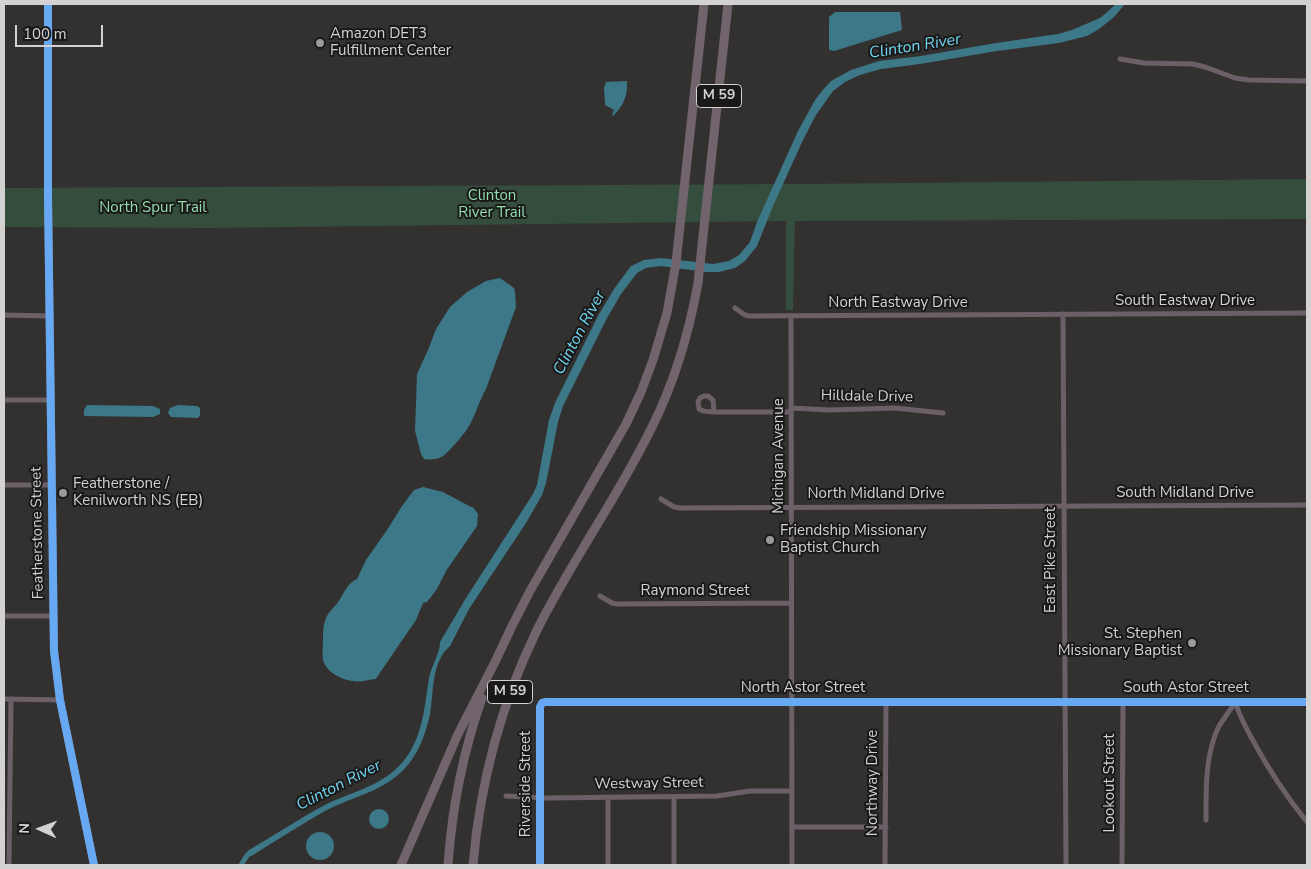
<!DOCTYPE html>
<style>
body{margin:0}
#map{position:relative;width:1311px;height:869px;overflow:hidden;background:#323130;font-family:"Nunito Sans",sans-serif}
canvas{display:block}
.frame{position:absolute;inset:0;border:5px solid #d3d2d1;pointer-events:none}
.north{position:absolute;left:15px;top:804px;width:50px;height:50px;-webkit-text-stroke:4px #1a1918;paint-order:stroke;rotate:272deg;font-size:14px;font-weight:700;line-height:20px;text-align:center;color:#d3d2d1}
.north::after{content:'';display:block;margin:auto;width:18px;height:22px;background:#d3d2d1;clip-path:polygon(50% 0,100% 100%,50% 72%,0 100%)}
.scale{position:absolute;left:15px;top:25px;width:88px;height:22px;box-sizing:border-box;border:2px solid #d3d2d1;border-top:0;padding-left:6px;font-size:15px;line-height:18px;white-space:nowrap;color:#d3d2d1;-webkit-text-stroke:4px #1a1918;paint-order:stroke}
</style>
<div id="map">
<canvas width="1311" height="869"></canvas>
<div class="frame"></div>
<div class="north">N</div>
<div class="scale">100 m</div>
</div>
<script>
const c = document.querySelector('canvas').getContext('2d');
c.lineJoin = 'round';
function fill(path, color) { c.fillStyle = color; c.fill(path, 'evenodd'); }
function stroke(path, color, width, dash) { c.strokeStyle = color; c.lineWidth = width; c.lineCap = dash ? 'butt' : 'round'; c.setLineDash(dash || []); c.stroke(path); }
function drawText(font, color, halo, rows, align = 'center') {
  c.font = font + ' "Nunito Sans",sans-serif'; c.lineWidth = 4; c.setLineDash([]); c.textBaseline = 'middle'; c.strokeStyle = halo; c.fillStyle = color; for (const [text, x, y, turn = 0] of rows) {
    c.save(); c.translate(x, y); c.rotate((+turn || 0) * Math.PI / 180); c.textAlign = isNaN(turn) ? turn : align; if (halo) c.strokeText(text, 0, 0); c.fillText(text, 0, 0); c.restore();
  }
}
fill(new Path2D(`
 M1307 179V219L795 221 793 310H786V221L210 228 4 227V188L800 184Z`), '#354d3d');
fill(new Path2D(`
 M1116 4H1125L1114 17 1099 29 1087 36 1059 43 997 51 920 64 881 69 860 75 845 82 833 91 816 115 803 140 773 206 757 246 745 261 735 268 719 272H706L661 266 646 268 637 273 621 294 606 320 563 406 558 422 546 483 542 495 526 523 469 609 450 646C431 662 434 692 430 714 427 727 423 741 416 753 394 791 359 793 325 811 300 825 277 840 253 855L249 857 244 865H238L245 854 249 850C273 836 297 820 321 807 355 789 392 786 412 748 424 726 425 702 429 678 431 666 440 654 440 642L466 598 533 494 537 485 549 420 555 403 598 316 614 289 631 266 644 260 661 258 713 264 729 261 739 255 750 242 757 222 798 131 815 100 822 91 831 81 851 70 879 61 921 56 996 43 1058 34 1072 30 1100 18 1105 14Z
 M835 12H900L902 30 834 51 829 50V17Z
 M627 81C628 96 623 106 613 116L612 115 614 110 605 105 604 88 606 82Z
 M500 278 514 288 515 292 516 307 486 389C479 401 476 414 469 426 466 432 449 452 443 456 437 460 430 460 424 459L421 454 415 431 417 374 428 350 436 329 450 307 467 292 486 281Z
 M87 405 153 406 160 409V414L153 417 84 416V410Z
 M178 405 197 406 200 408V415L198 418 171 417 168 413 170 408Z
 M423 487 443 492 471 507H473L478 514 477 526 446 571 437 589 427 602 423 603 416 620 377 677 376 679C368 679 362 683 353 681 342 680 326 672 323 660 322 654 323 647 323 641 323 633 323 625 326 618 329 611 334 608 338 602 344 594 347 583 357 579L366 560 387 530 402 506 414 490Z
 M369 819a10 10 0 1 1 20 0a10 10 0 1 1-20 0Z
 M306 846a14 14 0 1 1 28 0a14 14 0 1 1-28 0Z`), '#3d7889');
stroke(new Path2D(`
 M1120 59 1144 63 1193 64 1205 67 1235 78 1249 80 1307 81
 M735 308 745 315 750 316 1307 313
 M1063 314 1066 865
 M4 315 49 316
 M791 316 792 865
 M704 396H708L713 400 714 412 703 411 699 409 698 402 700 398Z
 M4 400H50
 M791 408 830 410 895 408 943 413
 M714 412H791
 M4 485H51
 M661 499 674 507 680 508 1307 505
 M600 596 612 603 617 604 791 603
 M4 616H53
 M4 699 60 700
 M1235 702C1239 714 1245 726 1251 737 1267 767 1286 796 1307 822
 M506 796 547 798 717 796 750 791H792
 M1206 820C1206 789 1205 757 1218 728 1223 719 1230 711 1235 702
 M792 827H886
 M9 865 11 699
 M540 865V707L542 703 545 702H1307
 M608 865V797
 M674 865V797
 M885 865 886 702
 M1122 865 1123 702`), '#6b6067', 5);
stroke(new Path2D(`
 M48 4V196L54 651 60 700 94 865`), '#786a74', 8);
stroke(new Path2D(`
 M401 865 458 734 495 662 513 624 530 591 626 424 641 392 653 360 667 313 676 263 704 4
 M448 865C452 808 463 752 482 698
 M473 865C480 783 501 704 537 630 572 560 618 497 652 427 675 381 689 333 698 283L728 4`), '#72646d', 9);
stroke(new Path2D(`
 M48 4V196L54 651 60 700 94 865
 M540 865V707L542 703 545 702H1307`), '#66a8f1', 8);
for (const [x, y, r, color] of [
 [320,43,5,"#9b9a99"],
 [63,493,5,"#9b9a99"],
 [770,540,5,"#9b9a99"],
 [1192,643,5,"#9b9a99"]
]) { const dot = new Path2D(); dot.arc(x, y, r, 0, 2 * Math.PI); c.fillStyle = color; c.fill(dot); stroke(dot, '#1a1918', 2); }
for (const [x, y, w] of [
 [719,96,45],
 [510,692,45]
]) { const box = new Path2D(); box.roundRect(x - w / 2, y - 11.5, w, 23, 4); c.fillStyle = '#1a1918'; c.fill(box); stroke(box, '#d3d2d1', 1); }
drawText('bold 14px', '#d3d2d1', null, [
 ["M 59",719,96],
 ["M 59",510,692]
]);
drawText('15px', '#d3d2d1', '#1a1918', [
 ["Amazon DET3",330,34],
 ["Fulfillment Center",330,51],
 ["Featherstone /",73,484],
 ["Kenilworth NS (EB)",73,501],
 ["Friendship Missionary",780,531],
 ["Baptist Church",780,548],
 ["St. Stephen",1182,634,"right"],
 ["Missionary Baptist",1182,651,"right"]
], 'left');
drawText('15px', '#92dead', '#1a1918', [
 ["Clinton",492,196],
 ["River Trail",492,213],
 ["North Spur Trail",153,208]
]);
drawText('15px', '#d3d2d1', '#1a1918', [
 ["South Eastway Drive",1185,301],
 ["North Eastway Drive",898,303],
 ["Hilldale Drive",867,397,1],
 ["Michigan Avenue",779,456,-90],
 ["South Midland Drive",1185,493],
 ["North Midland Drive",876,494],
 ["Featherstone Street",38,533,-91],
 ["East Pike Street",1051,560,-90],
 ["Raymond Street",695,591],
 ["North Astor Street",803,688],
 ["South Astor Street",1186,688],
 ["Northway Drive",873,783,-90],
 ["Lookout Street",1110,783,-90],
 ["Riverside Street",526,784,-90],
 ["Westway Street",649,784,-1]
]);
drawText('italic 16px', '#6fd4f1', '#1a1918', [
 ["Clinton River",915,47,-9],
 ["Clinton River",580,333,-62],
 ["Clinton River",339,786,-27]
]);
</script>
